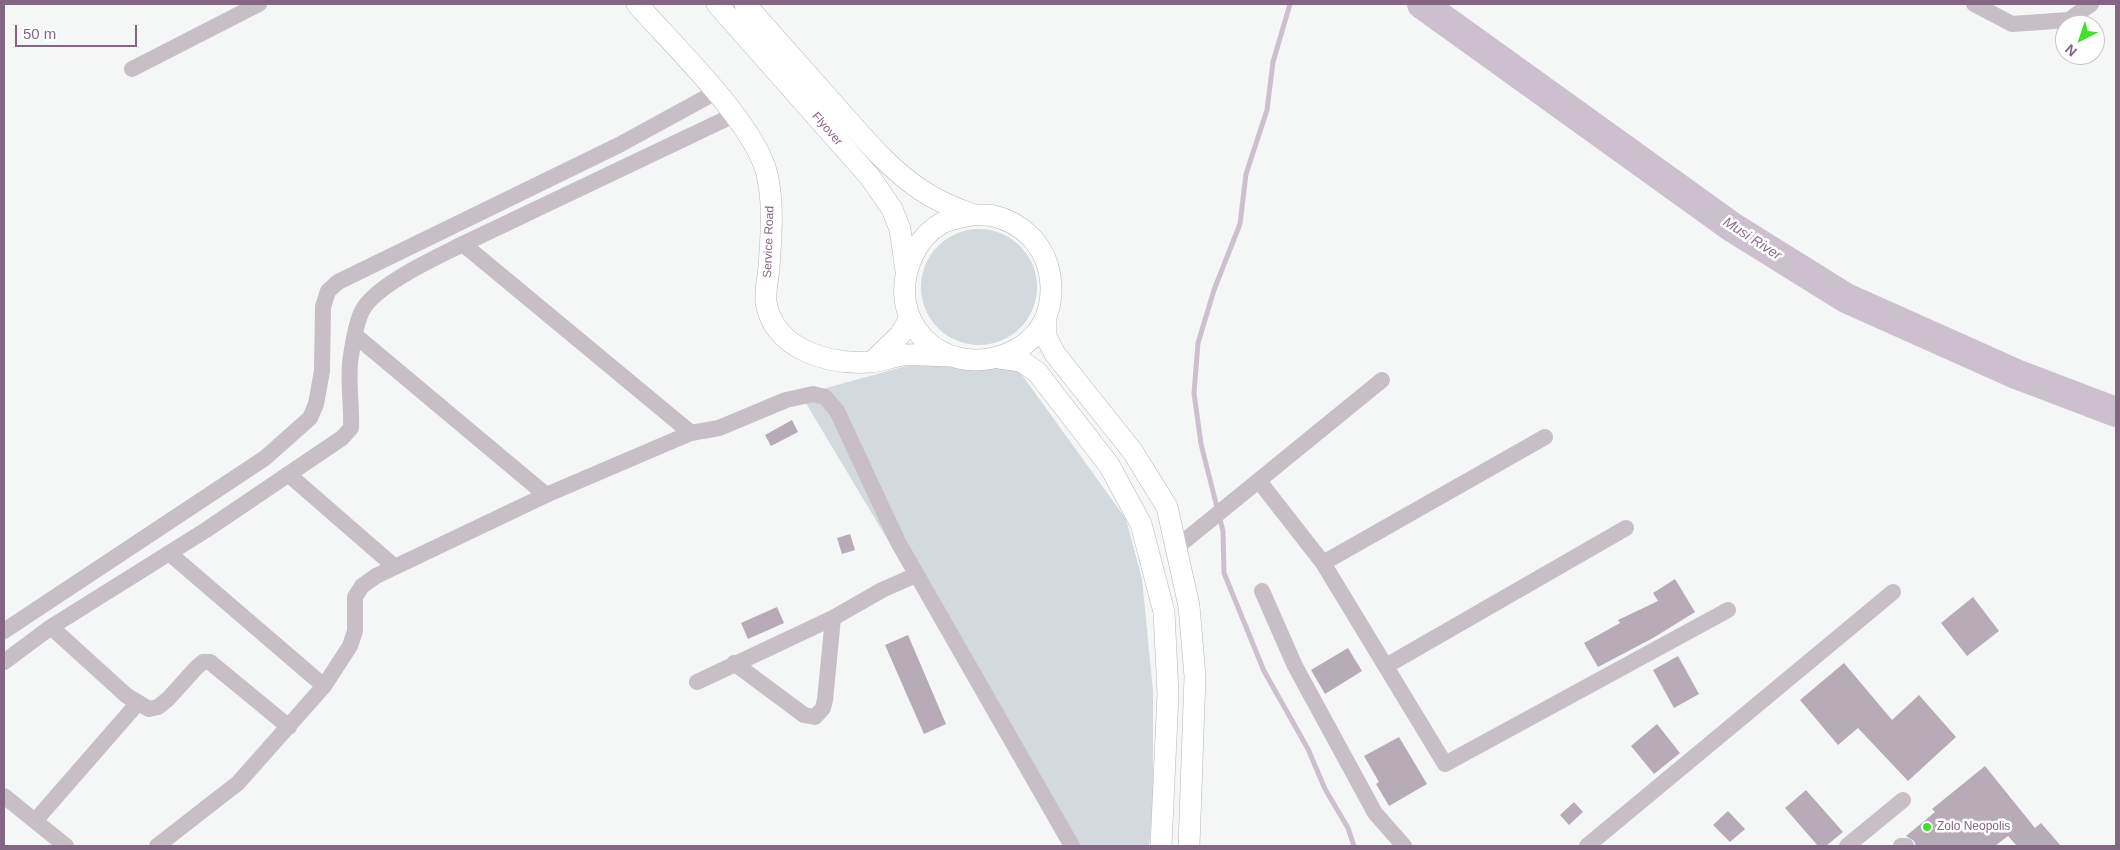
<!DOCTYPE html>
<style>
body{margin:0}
#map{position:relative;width:2120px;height:850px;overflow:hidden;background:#f4f7f6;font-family:Arial,sans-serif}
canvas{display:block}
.frame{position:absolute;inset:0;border:5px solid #856682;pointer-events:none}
.north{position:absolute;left:2055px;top:15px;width:50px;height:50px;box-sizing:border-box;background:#fff;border:1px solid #cec2cd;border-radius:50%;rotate:221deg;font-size:14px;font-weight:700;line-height:20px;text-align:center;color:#856682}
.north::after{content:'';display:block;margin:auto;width:18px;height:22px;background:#3de229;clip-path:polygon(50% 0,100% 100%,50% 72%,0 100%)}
.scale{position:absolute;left:15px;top:25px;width:122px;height:22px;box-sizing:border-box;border:2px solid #856682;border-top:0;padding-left:6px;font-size:15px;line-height:18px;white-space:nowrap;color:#856682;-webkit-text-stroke:4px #fff;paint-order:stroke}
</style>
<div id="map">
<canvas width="2120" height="850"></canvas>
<div class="frame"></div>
<div class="north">N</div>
<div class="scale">50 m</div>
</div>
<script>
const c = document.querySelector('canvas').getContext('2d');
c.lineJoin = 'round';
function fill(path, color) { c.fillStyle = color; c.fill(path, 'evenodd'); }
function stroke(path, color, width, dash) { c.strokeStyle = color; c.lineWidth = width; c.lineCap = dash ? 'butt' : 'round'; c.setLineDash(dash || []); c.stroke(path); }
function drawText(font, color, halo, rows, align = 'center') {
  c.font = font + ' Arial,sans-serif'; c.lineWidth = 5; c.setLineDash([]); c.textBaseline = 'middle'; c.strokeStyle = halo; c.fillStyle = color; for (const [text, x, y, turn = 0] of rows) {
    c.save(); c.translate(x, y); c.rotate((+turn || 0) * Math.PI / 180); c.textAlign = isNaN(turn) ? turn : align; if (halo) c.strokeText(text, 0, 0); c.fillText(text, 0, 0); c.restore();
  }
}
fill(new Path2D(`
 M921 287a58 58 0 1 1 116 0a58 58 0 1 1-116 0Z
 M924 361 1017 368 1126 519 1142 579 1153 691V801L1149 846H1074L1026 771 801 395Z`), '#d3d9dc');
stroke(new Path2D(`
 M1290 4 1273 62 1267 110 1246 174 1240 224 1214 290 1198 343 1194 393 1201 444 1223 531 1224 573 1264 671 1308 749 1325 789 1348 828 1354 846`), '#cdc0ce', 5);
stroke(new Path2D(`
 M1422 4 1732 227 1846 298 2016 374 2116 412`), '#cdc0ce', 30);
fill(new Path2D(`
 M792 420 798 432 771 446 765 435Z
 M850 534 855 550 842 554 837 538Z
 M1675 579 1695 612 1653 638 1598 667 1584 643 1620 623 1618 620 1658 601 1653 593Z
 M1973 597 1999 631 1967 656 1941 623Z
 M777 607 784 623 748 639 741 623Z
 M908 635 946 724 924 734 885 645Z
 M1348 648 1362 671 1325 694 1311 670Z
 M1678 656 1699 694 1674 708 1653 670Z
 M1844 663 1892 720 1919 695 1956 737 1908 781 1858 728 1838 745 1800 700Z
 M1657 724 1680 753 1654 774 1631 746Z
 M1399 737 1427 784 1389 806 1376 784 1379 782 1364 756Z
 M1985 766 2035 828 2041 823 2061 846H2017L2008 836 1995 846H1916L1914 841 1906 836 1935 812 1932 809Z
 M1806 790 1843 832 1826 846H1818L1785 808Z
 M1574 802 1583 812 1569 825 1560 815Z
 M1728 811 1745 829 1730 842 1713 825Z`), '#b8abb8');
const major = new Path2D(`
 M637 4C673 45 754 122 767 174 774 205 771 236 769 268 768 278 765 291 766 302 774 350 829 365 871 362 882 361 893 356 904 355 919 354 934 356 949 356
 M717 4 870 177 892 209 900 229 906 271
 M745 4C776 39 807 74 838 109 864 138 888 168 921 190 936 200 954 208 971 214 978 216 986 214 994 216 1007 219 1021 227 1031 237 1051 258 1056 290 1046 317 1038 336 1023 348 1004 355 940 377 884 321 912 257 918 243 928 231 942 223 950 219 963 217 972 215
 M1046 317V337L1055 354 1133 452 1167 507 1189 606 1195 676 1189 846
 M999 358 1021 361 1037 372 1109 465 1141 524 1164 612 1168 694 1161 846
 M872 362 900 335 910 318`);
stroke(major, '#bbb2ba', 22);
stroke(new Path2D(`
 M1974 4 2012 24 2069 20 2091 4
 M132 69 259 4
 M463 244 691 433
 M356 336 546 495
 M288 474 395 567
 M1259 481 1323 563 1445 764 1728 610
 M1177 547 1382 380
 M169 553 324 686
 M1323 563 1545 437
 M1262 591 1295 666 1375 813 1404 846
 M51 627 127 696 149 709 158 707 168 699 196 668 203 662H210L289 727
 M4 631 265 458 310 418 316 404 322 371 323 307 328 291 338 282 619 145 716 92
 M4 662 51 627 206 530 342 438 351 428C352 406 348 385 350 363 352 348 355 325 362 311 375 285 437 257 463 244L734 115
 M734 663 804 715 815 717 823 708 825 700 833 618
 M1386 666 1626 528
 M697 682 833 618 882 590 916 575
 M4 796 66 846
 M35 821 137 704
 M157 846 238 783 324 686 350 646 355 631V597L362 586 376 576 546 495 691 433 719 428 786 400 813 394 825 397 837 411 898 542 1072 846
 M1587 846 1893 592
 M1847 846 1903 800
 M1901 846H1906`), '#c7bec6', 16);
stroke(major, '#fff', 21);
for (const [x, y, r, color] of [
 [1927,827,5,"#3de229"]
]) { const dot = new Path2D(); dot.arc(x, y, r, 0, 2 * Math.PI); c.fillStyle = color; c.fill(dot); stroke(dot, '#fff', 2); }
drawText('12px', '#856682', '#fff', [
 ["Flyover",827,129,49],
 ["Service Road",769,242,-88]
]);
drawText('12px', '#856682', '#fff', [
 ["Zolo Neopolis",1937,827]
], 'left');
drawText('italic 14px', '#8c6c8f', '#fff', [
 ["Musi River",1752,239,33]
]);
</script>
